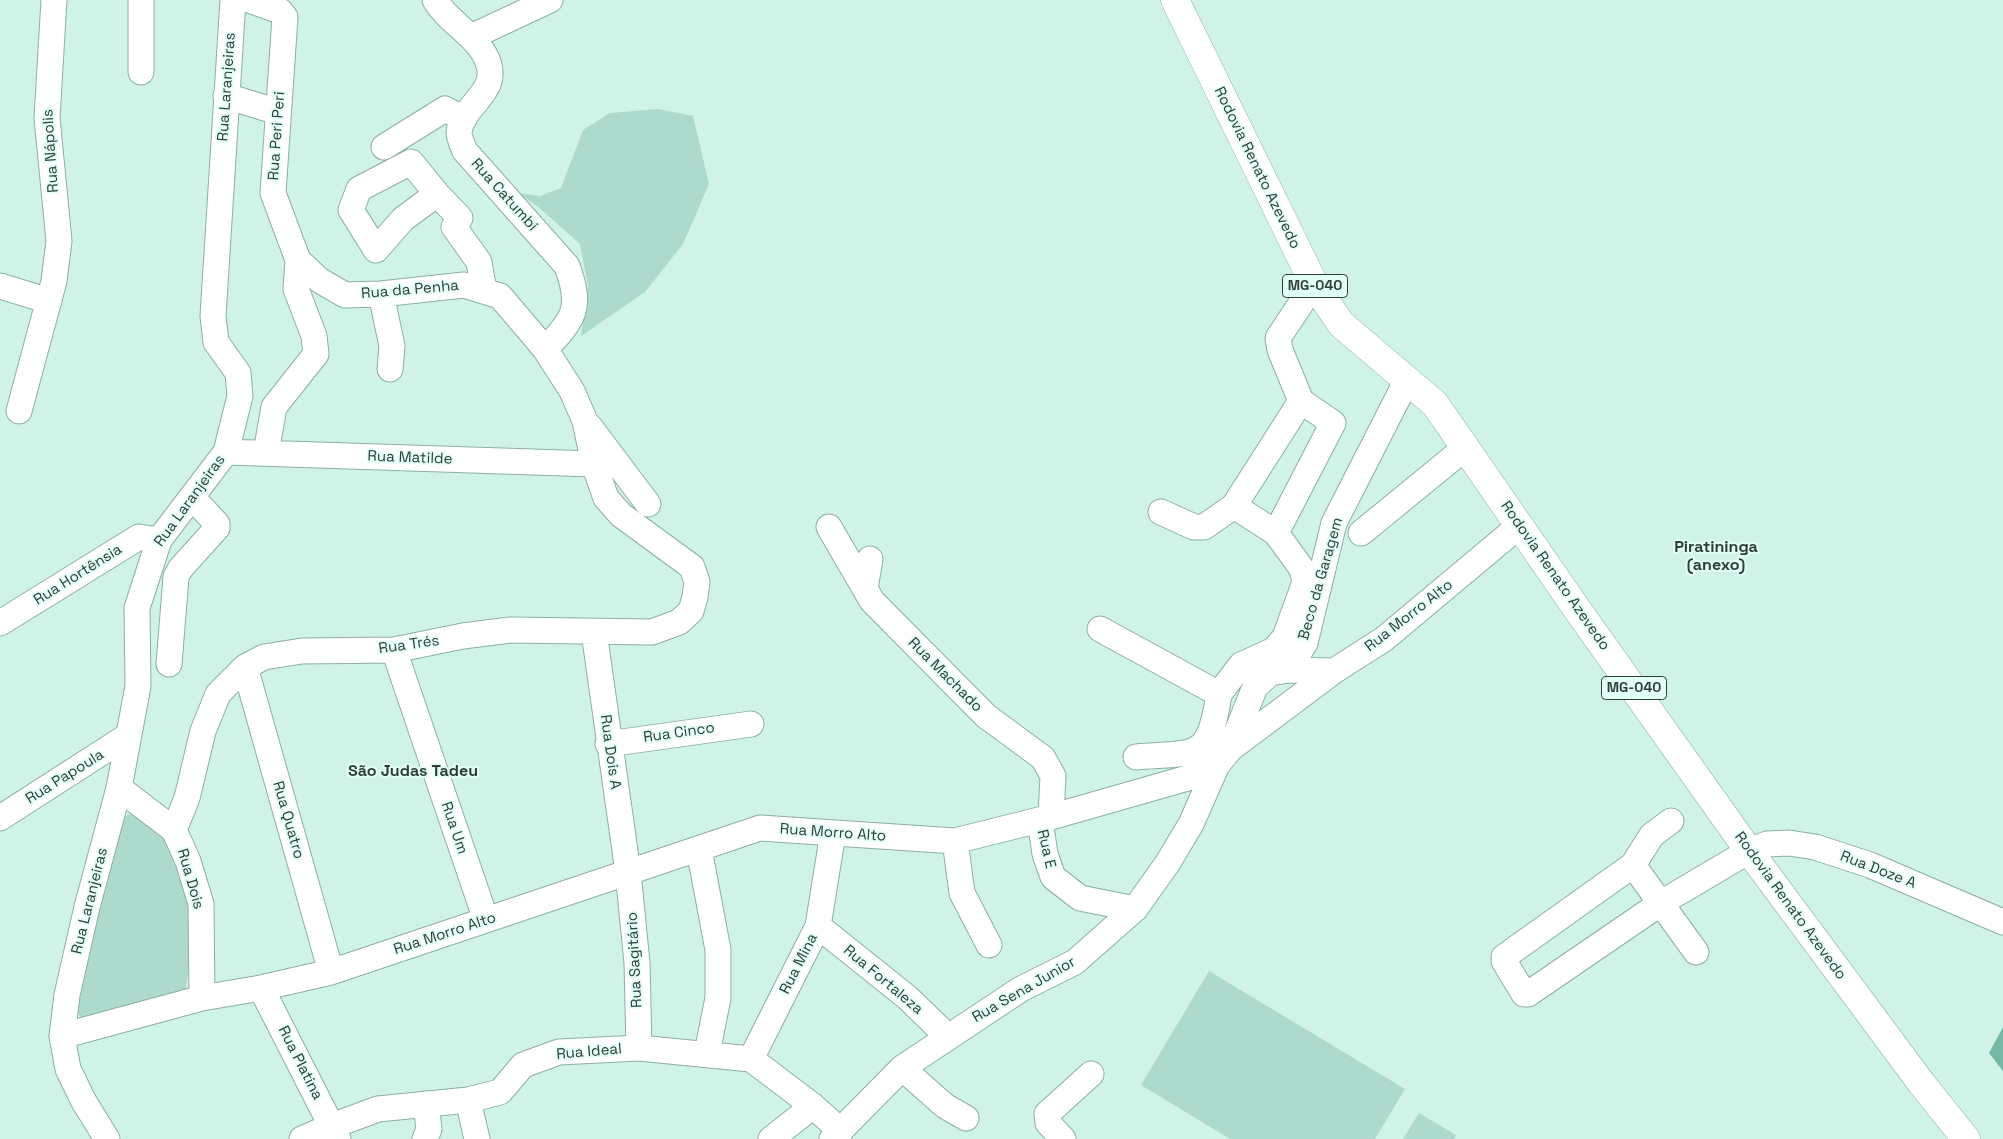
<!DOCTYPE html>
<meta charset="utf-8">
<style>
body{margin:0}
canvas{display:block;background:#d0f3e8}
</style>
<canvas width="2003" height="1139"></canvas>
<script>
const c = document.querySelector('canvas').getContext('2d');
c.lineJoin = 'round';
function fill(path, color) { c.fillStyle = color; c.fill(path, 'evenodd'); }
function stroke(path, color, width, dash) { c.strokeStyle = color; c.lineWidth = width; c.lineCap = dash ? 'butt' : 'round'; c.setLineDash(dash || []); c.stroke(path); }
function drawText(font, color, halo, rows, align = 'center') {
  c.font = font + ' "Space Grotesk",sans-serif'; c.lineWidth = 4; c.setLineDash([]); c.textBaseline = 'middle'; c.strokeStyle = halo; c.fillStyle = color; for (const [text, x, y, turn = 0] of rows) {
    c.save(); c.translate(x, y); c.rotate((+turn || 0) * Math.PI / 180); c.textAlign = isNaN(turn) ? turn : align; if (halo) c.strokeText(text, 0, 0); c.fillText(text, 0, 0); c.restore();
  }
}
fill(new Path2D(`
 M658 109 693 116 709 184 683 244 645 292 581 336 588 286 580 244 537 206 518 193 540 196 561 188 583 130 610 113Z
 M134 812 163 833 197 907 185 995 84 1020 77 1013 118 820Z
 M1209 971 1405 1089 1375 1139H1230L1141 1085Z
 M1419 1113 1456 1135 1454 1139H1403Z`), '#aedacd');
fill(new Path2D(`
 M2003 1027V1071L1989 1053Z`), '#74b7a5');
const minor = new Path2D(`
 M249 0 280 11 285 17 273 193 298 260 296 289 314 336 316 354 274 407 266 453
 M435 0C449 24 481 37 489 65 497 94 461 106 459 133 459 138 463 146 465 151L567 266C582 307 575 319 545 349
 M471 37 550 0
 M141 72V0
 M226 96 278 112
 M384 147 445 109 464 119
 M437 194 411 162 359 189 351 210 376 250 403 219 437 194 460 218 454 227 479 262 484 291
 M0 286 49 301
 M381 294 392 346 390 369
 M19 411 54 281 59 241 47 118 54 0
 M590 427 648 504
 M226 452 594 464
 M1234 506 1276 533
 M1161 512 1194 527H1204L1234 506 1301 401
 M829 527 872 601 986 716 1043 758 1053 776 1051 817
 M1361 533 1465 448
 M865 589 870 559
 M0 623 139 537 159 540
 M1100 629 1219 694 1241 665 1274 650 1285 637 1305 582 1302 569 1276 533 1333 423 1301 401 1280 350 1278 338 1314 284
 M594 632 628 872 637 963 639 1048
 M394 650 486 920
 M169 664 176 577 180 569 217 528V524L192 497
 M245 667 331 972
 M1288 670 1305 643 1334 523 1407 380
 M608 744 751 724
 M1230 749 1334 671
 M1136 757C1198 752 1209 761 1219 694
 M119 788 174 830 188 861 201 904 202 998
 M0 818 129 735
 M1040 820 1045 854 1053 877 1080 898 1135 909
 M1671 821 1652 835 1633 865 1504 957V961L1524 994H1528L1661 903 1749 851 1767 844 1789 843 1815 847 1870 865 2003 922
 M174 830 187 798 203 731 218 694 245 667 264 657 302 651 394 650 463 636 510 630 652 632 679 622 691 611 695 597 697 582 692 567 621 515 606 498 594 464 585 421 572 391 545 349 500 296 464 285 381 294 345 295 319 280 298 260
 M955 841 962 893 989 945
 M699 849 718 950V998L707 1053
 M1633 865 1696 952
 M818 926 908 998 947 1036
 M261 988 338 1139
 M62 1036 202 998 261 988 331 972 760 828 955 841 1051 817 1191 777 1217 765 1230 749 1255 687 1270 673 1288 670 1334 671 1384 639 1519 526
 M751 1059 818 926 833 833
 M902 1068 945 1106 966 1118
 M468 1100 477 1139
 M107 1139 83 1100 68 1069 62 1036 67 995 87 907 119 788 138 686 137 608 159 540 226 452 240 396 238 373 216 342 213 316 233 0
 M302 1139 332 1126 378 1109 468 1100 500 1092 523 1065 559 1052 639 1048 751 1059 813 1106 841 1131
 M425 1139 429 1129 426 1104
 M771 1139 813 1106
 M832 1139 902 1068 1021 989 1075 962 1135 909 1167 864 1191 824 1217 765
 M1063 1139 1048 1123 1047 1114 1091 1074`);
const major = new Path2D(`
 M1175 0 1314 284 1341 324 1435 404 1579 612 1749 851 1922 1084 1966 1139`);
stroke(minor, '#8dafa5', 27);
stroke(major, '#8dafa5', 29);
stroke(minor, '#fff', 25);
stroke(major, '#fff', 28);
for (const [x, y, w] of [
 [1315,286,65],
 [1634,688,65]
]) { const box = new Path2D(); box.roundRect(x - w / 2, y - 11.5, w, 23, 4); c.fillStyle = '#e2fff6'; c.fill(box); stroke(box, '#2f3d39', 1); }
drawText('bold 14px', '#2f3d39', null, [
 ["MG-040",1315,286],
 ["MG-040",1634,688]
]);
drawText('15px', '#2f3d39', '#e2fff6', [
 ["Rua Laranjeiras",227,87,-86],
 ["Rua Peri Peri",277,136,-86],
 ["Rua Nápolis",51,151,-94],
 ["Rodovia Renato Azevedo",1257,168,64],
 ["Rua Catumbi",504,195,48],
 ["Rua da Penha",410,290,-5],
 ["Rua Matilde",410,458,2],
 ["Rua Laranjeiras",190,501,-54],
 ["Rua Hortênsia",78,575,-32],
 ["Rodovia Renato Azevedo",1555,576,55],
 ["Beco da Garagem",1321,579,-74],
 ["Rua Morro Alto",1409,616,-38],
 ["Rua Trés",409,645,-8],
 ["Rua Machado",945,675,45],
 ["Rua Cinco",679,733,-8],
 ["Rua Dois A",610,752,82],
 ["Rua Papoula",65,777,-32],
 ["Rua Quatro",288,820,74],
 ["Rua Um",454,828,71],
 ["Rua Morro Alto",833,833,4],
 ["Rua E",1046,849,77],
 ["Rua Doze A",1878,870,21],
 ["Rua Dois",190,879,74],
 ["Rua Laranjeiras",90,901,-76],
 ["Rodovia Renato Azevedo",1790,906,54],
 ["Rua Morro Alto",445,934,-18],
 ["Rua Sagitário",635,960,-93],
 ["Rua Mina",799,964,-63],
 ["Rua Fortaleza",883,980,40],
 ["Rua Sena Junior",1024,990,-30],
 ["Rua Ideal",589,1052,-5],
 ["Rua Platina",300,1063,63]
]);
drawText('bold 16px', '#2f3d39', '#e2fff6', [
 ["Piratininga",1716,548],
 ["(anexo)",1716,566],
 ["São Judas Tadeu",413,772]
]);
</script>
